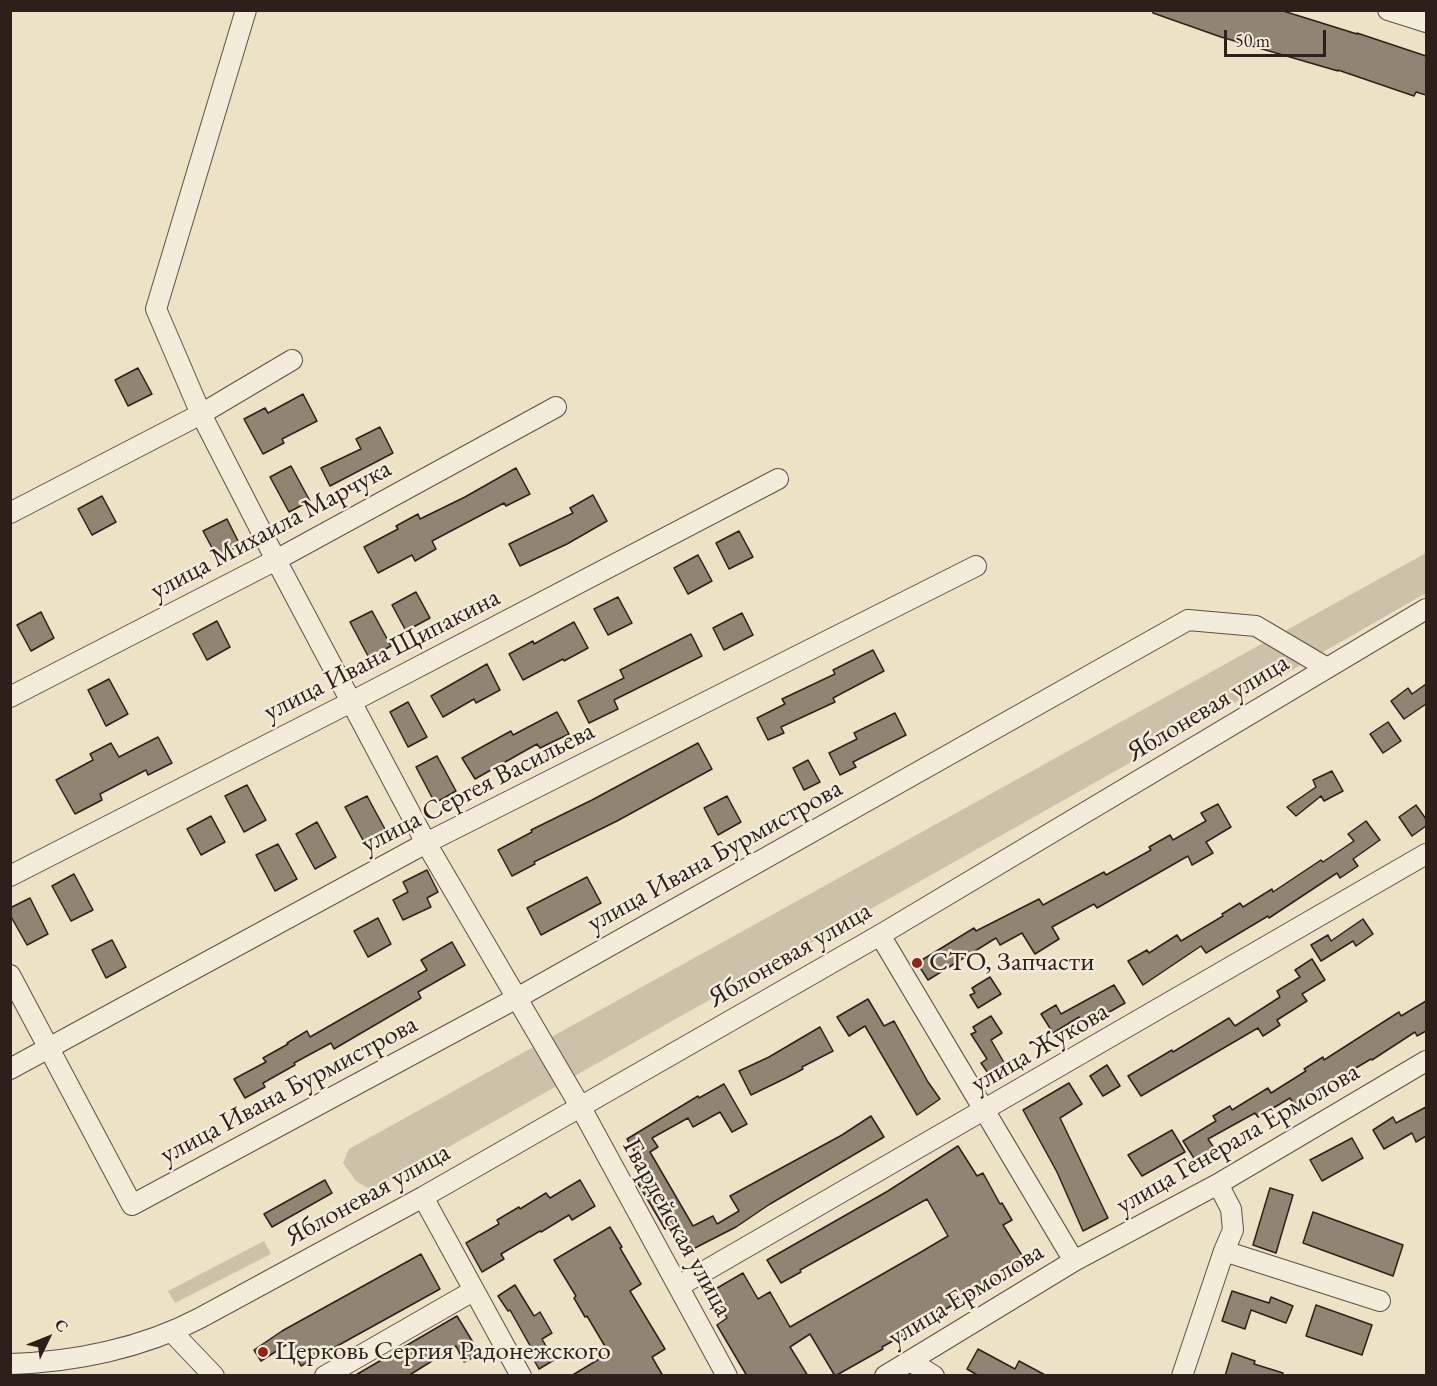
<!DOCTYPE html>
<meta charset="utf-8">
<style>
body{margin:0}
#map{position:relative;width:1437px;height:1386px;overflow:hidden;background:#ede2c6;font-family:"EB Garamond",serif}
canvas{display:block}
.frame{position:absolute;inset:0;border:12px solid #2c211a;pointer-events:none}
.north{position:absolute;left:18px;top:1308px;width:60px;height:60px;-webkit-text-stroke:4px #f3ecda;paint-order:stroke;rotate:47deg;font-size:16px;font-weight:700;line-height:24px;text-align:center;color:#2c211a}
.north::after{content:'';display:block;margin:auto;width:21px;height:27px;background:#2c211a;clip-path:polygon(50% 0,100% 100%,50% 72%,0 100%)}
.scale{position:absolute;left:1224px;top:30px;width:102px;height:27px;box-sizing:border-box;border:3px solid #2c211a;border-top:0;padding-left:8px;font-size:18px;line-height:21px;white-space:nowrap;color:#2c211a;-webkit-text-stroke:4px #f3ecda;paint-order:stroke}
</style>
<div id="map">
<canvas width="1437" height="1386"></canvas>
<div class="frame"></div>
<div class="north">С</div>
<div class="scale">50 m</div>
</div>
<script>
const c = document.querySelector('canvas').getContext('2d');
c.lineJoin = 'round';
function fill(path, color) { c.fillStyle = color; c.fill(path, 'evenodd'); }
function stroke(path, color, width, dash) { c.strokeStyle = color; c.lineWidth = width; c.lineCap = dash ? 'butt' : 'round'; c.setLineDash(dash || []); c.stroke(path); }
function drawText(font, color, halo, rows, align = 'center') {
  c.font = font + ' "EB Garamond",serif'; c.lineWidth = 5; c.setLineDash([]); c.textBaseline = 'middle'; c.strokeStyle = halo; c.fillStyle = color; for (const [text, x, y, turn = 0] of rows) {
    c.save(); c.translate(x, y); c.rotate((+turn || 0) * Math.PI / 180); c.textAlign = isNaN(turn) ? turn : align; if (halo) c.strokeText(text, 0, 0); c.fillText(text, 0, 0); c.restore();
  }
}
fill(new Path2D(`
 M1426 553V593L1142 756 383 1184 368 1188 356 1181 343 1163 349 1149Z
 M264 1241 271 1254 175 1303 168 1291Z`), '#ccc1a9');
const building = new Path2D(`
 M1153 10H1280L1357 34V33L1426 56V95L1416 92 1414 96 1338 70V71L1221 37 1153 13Z
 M138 368 152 394 128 406 115 380Z
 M303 394 317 421 282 439 284 443 263 454 244 419 265 408 268 413Z
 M380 427 393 453 330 486 321 468 361 449 356 439Z
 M291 466 310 501 289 512 270 477Z
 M516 468 530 494 506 506 504 503 432 541 436 549 415 561 412 555 378 573 364 547 398 529 396 526 418 514 420 519 465 497Z
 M593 495 607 521 567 544 520 566 509 544 573 513 570 508Z
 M102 496 116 522 92 535 78 509Z
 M227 519 240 545 217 557 203 531Z
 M739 531 753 557 729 569 716 543Z
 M698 555 712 581 688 594 674 568Z
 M416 592 430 618 406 631 392 605Z
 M618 597 632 623 608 635 594 609Z
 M372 611 391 646 369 658 350 622Z
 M41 612 54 638 31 651 17 625Z
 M742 613 753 635 724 650 713 628Z
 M217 621 230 647 207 660 193 634Z
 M574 622 588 648 564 661 563 659 523 680 509 654 533 641 534 644Z
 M691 634 702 656 614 700 618 709 589 723 578 701 624 678 620 670Z
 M873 650 884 671 833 698 835 702 781 727 784 733 768 740 757 718 785 704 782 699 835 674 833 670Z
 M487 664 500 690 476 703 474 699 443 717 431 696Z
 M109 679 128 714 106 726 88 690Z
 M1426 684V704L1404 719 1391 701 1408 688 1412 694Z
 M408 702 427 737 408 747 390 712Z
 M557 712 569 734 540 748 537 744 475 779 462 758 511 731 513 735Z
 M895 713 906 735 853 762 856 767 840 775 829 753 857 739 854 733Z
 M1388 722 1401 741 1383 753 1370 734Z
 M158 737 172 763 148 775 146 770 100 794 102 800 75 814 56 780 93 760 90 754 111 743 119 757Z
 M698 743 712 769 617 821 534 862 535 864 512 876 498 850 532 832 531 830 592 800Z
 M437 756 456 791 435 803 416 767Z
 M808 760 820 782 804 790 793 768Z
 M1332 771 1343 791 1324 801 1321 796 1296 816 1287 807 1316 787 1313 780Z
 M247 785 266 820 244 832 225 796Z
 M367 796 386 831 364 842 345 807Z
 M727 796 741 822 718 835 704 808Z
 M1218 804 1231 827 1206 842 1213 853 1192 865 1188 856 1097 908 1094 904 1052 927 1059 939 1035 954 1022 933 1000 945 996 938 928 980 917 963 974 928 976 931 1039 899 1043 905 1104 872 1106 875 1151 850 1149 847 1170 835 1173 840 1206 821 1201 813Z
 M1416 805 1426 819V826L1412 836 1399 817Z
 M211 816 225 842 201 855 187 829Z
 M1366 821 1380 840 1353 859 1358 866 1340 878 1337 873 1269 918 1268 916 1206 953 1201 946 1143 985 1128 961 1147 950 1149 953 1177 935 1181 941 1223 916 1222 914 1240 903 1243 907 1272 889 1273 892 1321 860 1323 862 1354 841 1348 834Z
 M317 822 336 857 315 869 296 834Z
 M278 844 297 879 275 891 256 855Z
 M427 870 438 892 427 898 431 907 403 920 393 900 408 892 403 882Z
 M74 874 93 910 71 921 52 886Z
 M587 877 601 903 541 935 527 908Z
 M30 898 48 934 27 945 10 915V908Z
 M378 918 391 944 368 957 354 931Z
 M1363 919 1373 934 1356 946 1353 941 1321 961 1311 945 1328 935 1331 941Z
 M112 940 126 967 106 978 92 950Z
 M452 942 465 965 418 992 421 998 334 1049 331 1043 294 1063 295 1065 263 1083 265 1087 245 1098 234 1079 266 1062 263 1058 288 1044 287 1043 307 1031 310 1037 427 970 421 960Z
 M1312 959 1325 980 1302 994 1307 1001 1277 1020 1280 1025 1263 1036 1258 1028 1141 1096 1128 1076 1172 1050 1173 1052 1229 1018 1235 1026 1280 997 1277 991 1300 977 1295 970Z
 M990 977 1001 994 978 1008 970 995 975 993 972 988Z
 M1114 985 1125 1003 1085 1026 1079 1017 1053 1033 1041 1014 1056 1005 1061 1014Z
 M868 999 884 1026 894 1021 928 1082 940 1099 917 1115 865 1026 849 1036 837 1017Z
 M1426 1001V1031L1417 1036 1415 1032 1372 1060 1371 1059 1312 1094V1095L1295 1106 1290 1098 1258 1117 1255 1113 1208 1139 1216 1151 1197 1163 1183 1141 1216 1121 1213 1116 1230 1106 1232 1110 1268 1088 1271 1093 1306 1071 1304 1069 1323 1057 1324 1060 1399 1012 1401 1016Z
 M991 1016 1002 1033 991 1040 1006 1066 990 1076 981 1063 987 1059 971 1034 976 1032 973 1027Z
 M820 1027 833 1051 802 1067 803 1069 786 1078 751 1095 739 1071 769 1057Z
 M1107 1065 1120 1086 1103 1096 1090 1076Z
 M1069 1083 1082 1104 1060 1118 1108 1218 1083 1231 1057 1172 1023 1110Z
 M724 1084 747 1124 732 1132 720 1112 693 1127 688 1118 652 1138 658 1147 650 1152 693 1226 713 1216 717 1224 739 1211 730 1196 842 1135 871 1116 884 1137 770 1204 736 1227 689 1251 675 1223 665 1229 636 1180 648 1173 627 1139 698 1096 699 1098Z
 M1426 1107V1136L1416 1142 1412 1133 1384 1149 1373 1130 1393 1117 1396 1123Z
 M1172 1130 1185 1152 1142 1176 1128 1155Z
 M1352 1138 1363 1158 1322 1181 1310 1160Z
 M958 1146 977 1176 983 1173 1000 1204 1002 1203 1012 1220 1003 1225 1028 1265 987 1290 985 1287 910 1329 911 1331 882 1347 883 1349 835 1376 810 1334 790 1347 808 1376H747L717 1325 727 1318 712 1291 743 1273 758 1299 770 1292 790 1327 921 1252 948 1236 927 1199 800 1270 801 1272 781 1283 767 1260 888 1191Z
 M325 1180 332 1193 272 1227 264 1214Z
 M580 1180 595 1206 572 1220 569 1215 541 1232 540 1231 501 1254 504 1259 482 1272 466 1243 499 1224 497 1220 519 1207 520 1209 546 1193 550 1198Z
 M1270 1188 1293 1195 1276 1253 1253 1245Z
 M1313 1212 1403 1245 1393 1276 1303 1243Z
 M610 1227 622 1247 620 1248 641 1284 630 1291 665 1349 652 1357 663 1376H571L609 1353 587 1316 585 1317 574 1298 576 1296 554 1260Z
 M421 1254 440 1289 301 1366 289 1343 261 1361 254 1350 282 1331Z
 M515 1285 534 1316 540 1312 552 1333 542 1339 554 1360 539 1369 530 1353 533 1351 510 1310 508 1311 498 1296Z
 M1232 1291 1269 1303 1271 1297 1293 1306 1286 1323 1251 1310 1245 1329 1222 1321Z
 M1316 1305 1372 1325 1362 1355 1306 1336Z
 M457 1316 480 1354 464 1362 456 1346 408 1376H354Z
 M978 1349 1015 1369 1019 1361 1047 1376H979L967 1369Z
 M1232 1353 1255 1361 1254 1364 1283 1373V1376H1225Z`);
fill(building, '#908573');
stroke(building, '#2c211a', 1.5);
const minor = new Path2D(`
 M246 10 156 309 201 414 276 560 426 843 580 1106 727 1376
 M1388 10 1426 22
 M10 513 201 414 292 360
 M10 697 276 560 556 407
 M10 876 353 701 778 479
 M880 935 1074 1261
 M10 975 132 1205 517 998 1188 620 1256 626 1327 668
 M10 1069 426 843 976 566
 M423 1197 521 1376
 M1224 1251 1380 1301
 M679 1286 1426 854
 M172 1332 214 1376
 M910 1361 934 1376
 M10 1364C75 1362 143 1348 200 1318L423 1197 880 935 1426 609
 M325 1376 473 1291
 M885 1376 1074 1261 1218 1184 1426 1061
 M1182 1376 1224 1251 1233 1230 1231 1209 1218 1184`);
stroke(minor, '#5c5145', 22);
stroke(minor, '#f3ecda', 20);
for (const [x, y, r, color] of [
 [917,963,6,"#8f2418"],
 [263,1352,6,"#8f2418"]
]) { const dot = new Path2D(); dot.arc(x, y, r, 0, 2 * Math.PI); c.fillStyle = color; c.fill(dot); stroke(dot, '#f3ecda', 2); }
drawText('27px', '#2c211a', '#f3ecda', [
 ["улица Михаила Марчука",271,530,-28],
 ["улица Ивана Щипакина",382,655,-27],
 ["Яблоневая улица",1208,708,-31],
 ["улица Сергея Васильева",478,788,-27],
 ["улица Ивана Бурмистрова",715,856,-29],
 ["Яблоневая улица",790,955,-30],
 ["улица Жукова",1040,1048,-30],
 ["улица Ивана Бурмистрова",289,1090,-28],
 ["улица Генерала Ермолова",1238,1139,-30],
 ["Яблоневая улица",368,1195,-29],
 ["Гвардейская улица",677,1228,61],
 ["улица Ермолова",966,1295,-31]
]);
drawText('27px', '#2c211a', '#f3ecda', [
 ["СТО, Запчасти",929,963],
 ["Церковь Сергия Радонежского",275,1352]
], 'left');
</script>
